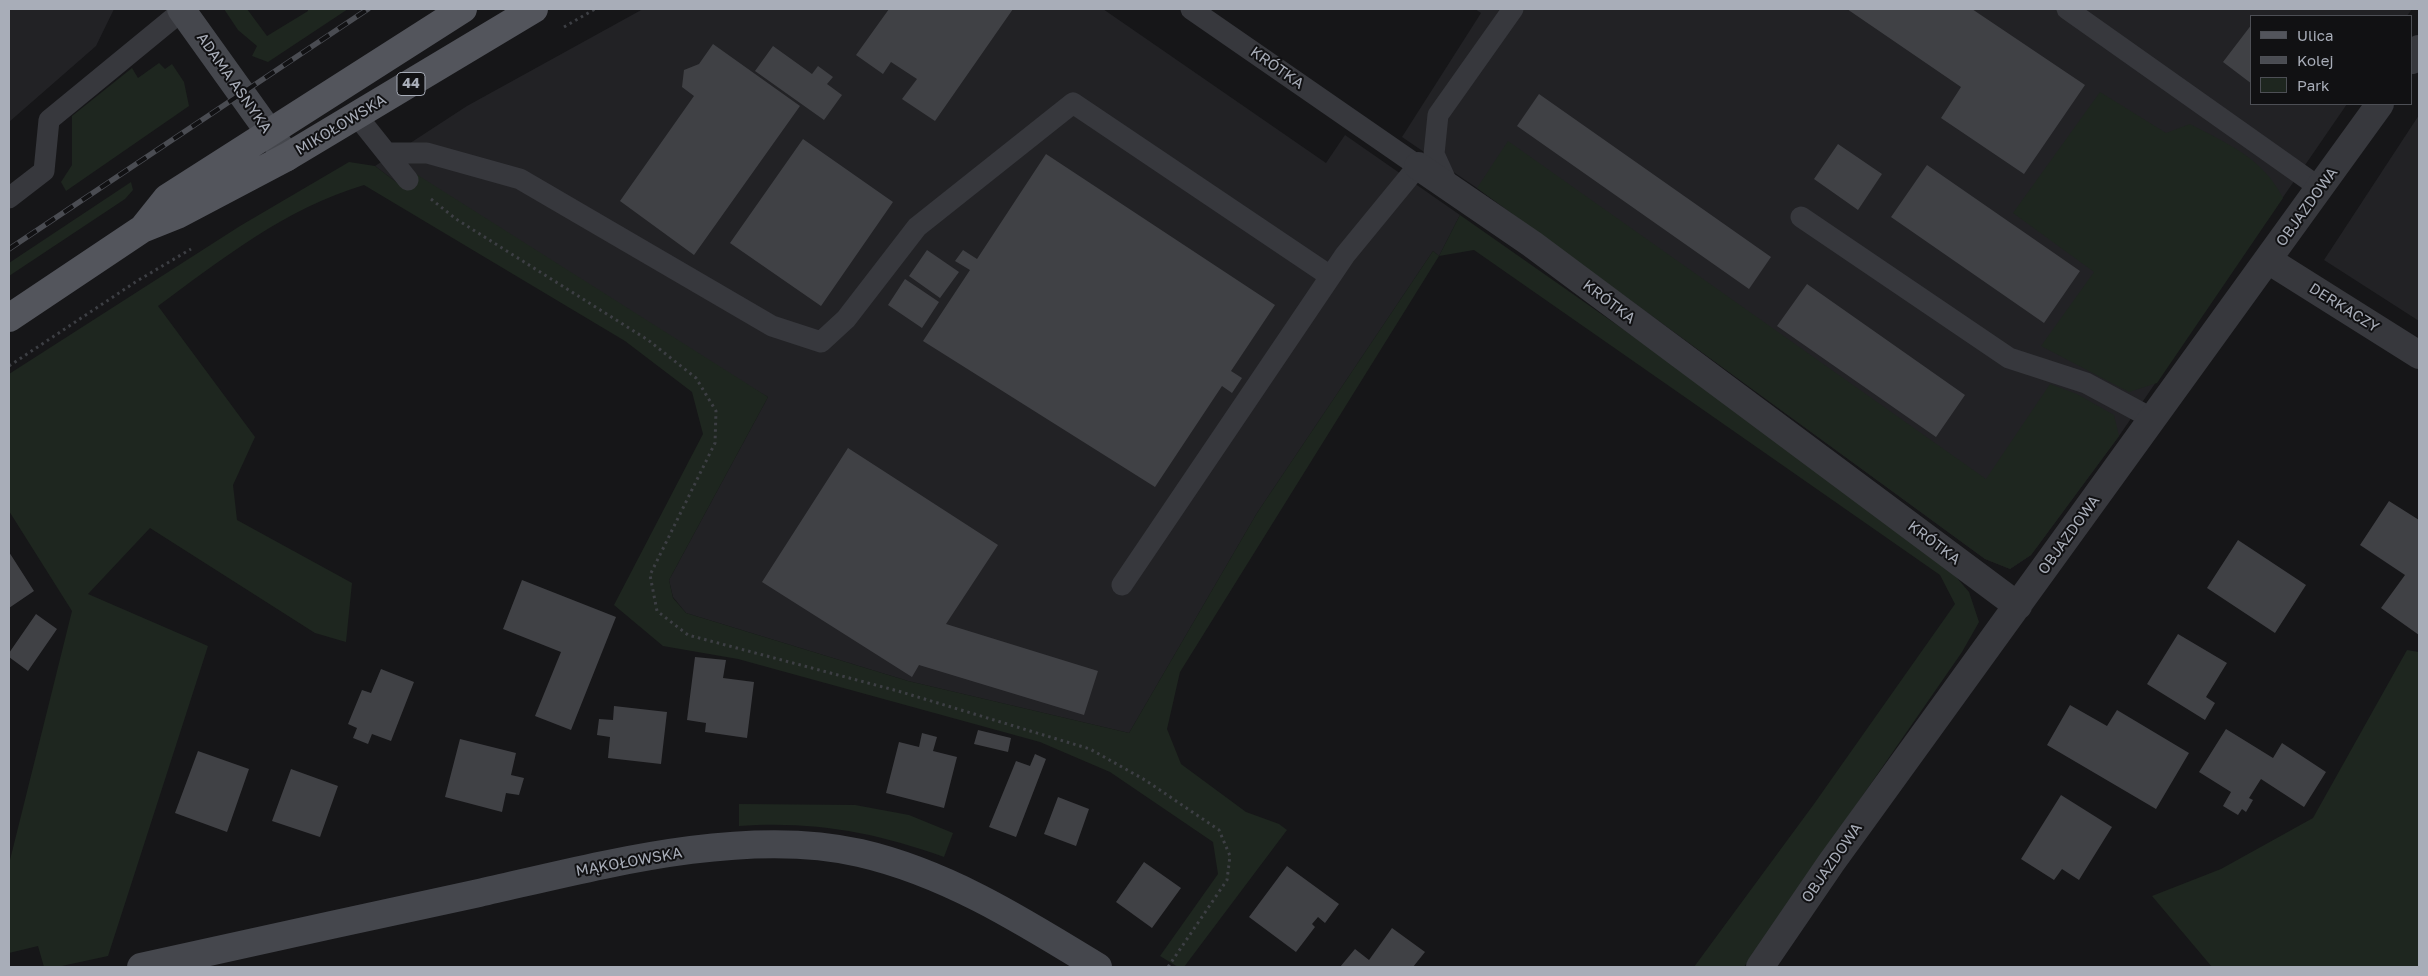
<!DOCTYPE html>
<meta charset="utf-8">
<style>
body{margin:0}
#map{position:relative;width:2428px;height:976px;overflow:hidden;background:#161618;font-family:"Golos Text",sans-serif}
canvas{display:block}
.frame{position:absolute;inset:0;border:10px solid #a8adb8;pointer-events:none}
.legend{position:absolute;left:2250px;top:15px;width:162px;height:90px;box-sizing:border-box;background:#111113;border:1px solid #4d4f55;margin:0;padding:6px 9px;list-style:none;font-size:15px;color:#a8adb8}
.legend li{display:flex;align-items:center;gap:10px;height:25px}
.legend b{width:25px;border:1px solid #4d4f55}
</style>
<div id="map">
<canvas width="2428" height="976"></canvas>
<div class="frame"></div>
<ul class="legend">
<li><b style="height:6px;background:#53555c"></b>Ulica</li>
<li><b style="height:6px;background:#4a4c52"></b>Kolej</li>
<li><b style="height:14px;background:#1e261f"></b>Park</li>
</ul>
</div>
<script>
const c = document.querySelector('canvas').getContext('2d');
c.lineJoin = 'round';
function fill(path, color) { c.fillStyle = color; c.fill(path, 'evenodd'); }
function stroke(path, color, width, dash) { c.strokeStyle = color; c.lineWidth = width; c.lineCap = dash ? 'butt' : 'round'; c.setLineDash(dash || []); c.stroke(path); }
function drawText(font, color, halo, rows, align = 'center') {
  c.font = font + ' "Golos Text",sans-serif'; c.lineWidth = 4; c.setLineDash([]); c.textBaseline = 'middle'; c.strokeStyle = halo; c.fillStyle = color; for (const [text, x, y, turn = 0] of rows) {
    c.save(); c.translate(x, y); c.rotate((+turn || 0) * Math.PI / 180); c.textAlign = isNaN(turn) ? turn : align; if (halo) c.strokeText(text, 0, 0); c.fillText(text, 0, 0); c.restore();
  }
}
fill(new Path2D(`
 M9 9H114L96 46 9 122Z
 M643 9H1103L1326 163 1345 135 1460 215 1439 256 1433 251 1257 513 1129 733 908 681 686 613 673 597 669 580 768 397 404 188 375 166 467 106Z
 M1475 9H2412L2407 16H2252V104H2347L2119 436 2031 555 2010 569 1985 559 1477 188 1402 137 1481 13Z
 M2419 115V321L2324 260Z`), '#222225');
fill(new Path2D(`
 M224 9H247L267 36 308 11V9H348L268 62 252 56 257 46 238 30Z
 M159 63 165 69 172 64 184 82 189 106 66 191 61 182 72 165V116L132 68 138 78Z
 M2100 92 2166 133 2190 124C2228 144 2263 158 2283 198L2157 383 2129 392 2041 346 2094 272 2013 213Z
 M1508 141 1986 479 2050 384 2077 394 2114 415 2119 436 2031 555 2010 569 1985 559 1477 188Z
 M349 162 375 166 404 188 413 172 768 397 669 580 673 598 686 613 908 681 1129 733 1257 513 1433 251 1439 256 1460 215 1677 367 1940 558 1969 592 1979 622 1962 652 1744 967H1694L1814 804 1955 604 1940 575 1474 250 1439 256 1180 672 1167 729 1181 764 1246 812 1279 824 1287 830 1184 967H1178L1160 956 1218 874 1213 842 1110 772 1040 742 738 659 663 646 614 605 703 434 692 392 625 341 364 185C286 208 222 259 158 306L255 437 233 485 237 520 352 583 346 642 315 633 150 528 88 594 208 646 108 956 57 967H44L38 946 9 953V864L72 611 9 511V374L240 226Z
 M131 182 133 190 125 199 9 276V263Z
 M2407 650 2419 652V967H2212L2152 896 2221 869 2313 818Z
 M739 804 855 805 909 815 953 833 944 857C874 832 814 821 739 826Z`), '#1e261f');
fill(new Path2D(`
 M889 9H1013L935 121 902 99 917 79 891 62 883 74 856 55Z
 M1847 9H1972L2085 85 2024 174 1941 118 1961 87Z
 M2252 24V84L2223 62Z
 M713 44 800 106 694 255 620 201 694 96 682 87 684 70 699 64Z
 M773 46 812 74 818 66 833 77 827 84 842 95 824 120 755 71Z
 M1539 94 1771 257 1749 289 1517 126Z
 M803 139 893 202 821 306 730 243Z
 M1838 144 1882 174 1858 210 1814 179Z
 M1046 154 1275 305 1231 371 1242 378 1232 393 1222 386 1155 487 923 341 970 270 955 261 963 250 977 259Z
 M1927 165 2080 271 2044 323 1891 217Z
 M927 250 959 272 940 298 909 276Z
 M905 279 939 302 922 328 888 305Z
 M1807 284 1965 395 1936 437 1777 326Z
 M848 448 998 545 946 624 1098 671 1084 715 919 665 912 677 762 582Z
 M2389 501 2419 520V635L2381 608 2405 575 2360 545Z
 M2238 540 2306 585 2275 633 2207 588Z
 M9 552 34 591 9 608Z
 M522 580 616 617 571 730 535 716 561 652 503 629Z
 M36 614 57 629 28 671 9 657V653Z
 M2178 634 2227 663 2206 697 2215 703 2205 720 2147 684Z
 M695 657 726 660 723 678 754 682 747 738 705 732 706 723 687 720Z
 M381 669 414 682 391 741 372 734 368 744 353 738 357 728 348 724 362 690 371 693Z
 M2070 705 2107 726 2117 710 2189 753 2156 809 2047 745Z
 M614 706 667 712 661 764 608 758 610 737 597 735 599 719 613 720Z
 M2226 729 2273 758 2282 743 2326 772 2304 807 2261 779 2249 798 2253 800 2246 812 2242 809 2238 815 2223 806 2231 792 2199 772Z
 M978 730 1011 738 1008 752 974 744Z
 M922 733 937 737 933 751 957 757 944 808 886 793 899 742 919 747Z
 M460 739 516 753 511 775 524 778 519 795 506 793 502 812 445 797Z
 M198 751 249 769 227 832 175 813Z
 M1035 754 1046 759 1016 837 989 827 1016 761 1030 766Z
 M291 769 338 786 320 837 272 821Z
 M2061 795 2112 827 2079 880 2062 869 2054 880 2021 859Z
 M1058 797 1089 809 1076 846 1044 834Z
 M1144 862 1181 888 1152 928 1116 902Z
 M1287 866 1339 904 1325 923 1318 917 1312 924 1315 927 1296 952 1249 917Z
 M1392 928 1425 952 1413 967H1340L1355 949 1369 960Z`), '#404145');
stroke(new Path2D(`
 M564 27 595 9
 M431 199 456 219 648 340 696 378 716 411 715 443 650 575 657 611 688 635 898 691 1090 749 1145 780 1219 830 1230 856 1227 880 1168 967
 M9 366 137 281 191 249`), '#3d3f44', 3, [2.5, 4]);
stroke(new Path2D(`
 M2067 9 2320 188
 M357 116 408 180
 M387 153H427L520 179 772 326 821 342 846 319 917 227 1073 103 1330 276
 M1449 187 1434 154 1438 115 1513 9
 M9 198 44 171 49 120 183 10
 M1801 217 2009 358 2086 383 2153 419
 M1122 585 1345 255 1418 166 1191 9`), '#37383d', 21);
stroke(new Path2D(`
 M2412 60 2419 49
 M1418 166 1532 244 2018 606
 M2268 260 2419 355
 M1760 967 1831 863 2380 104`), '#37383d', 28);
stroke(new Path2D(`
 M181 9 287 157
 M141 967C254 942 366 917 479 893 595 867 742 826 860 853 947 873 1023 921 1098 967`), '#45474d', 28);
stroke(new Path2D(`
 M143 228 167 198 463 9
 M9 318 142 229 177 215 287 157 534 9`), '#53555c', 28);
const rail = new Path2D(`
 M9 249 368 9`);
stroke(rail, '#4a4c52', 5.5);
stroke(rail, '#111113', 4, [11]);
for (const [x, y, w] of [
 [411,84,28]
]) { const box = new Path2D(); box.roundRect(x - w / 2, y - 11.5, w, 23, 4); c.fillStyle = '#111113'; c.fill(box); stroke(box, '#a8adb8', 1); }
drawText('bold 14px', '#a8adb8', null, [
 ["44",411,84]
]);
drawText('15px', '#a8adb8', '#111113', [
 ["KRÓTKA",1277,68,35],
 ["ADAMA ASNYKA",234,83,55],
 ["MIKOŁOWSKA",341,125,-31],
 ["OBJAZDOWA",2307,207,-54],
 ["KRÓTKA",1609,302,37],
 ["DERKACZY",2344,308,32],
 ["OBJAZDOWA",2069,535,-54],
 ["KRÓTKA",1934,543,37],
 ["MĄKOŁOWSKA",629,862,-10],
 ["OBJAZDOWA",1832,863,-55]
]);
</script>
